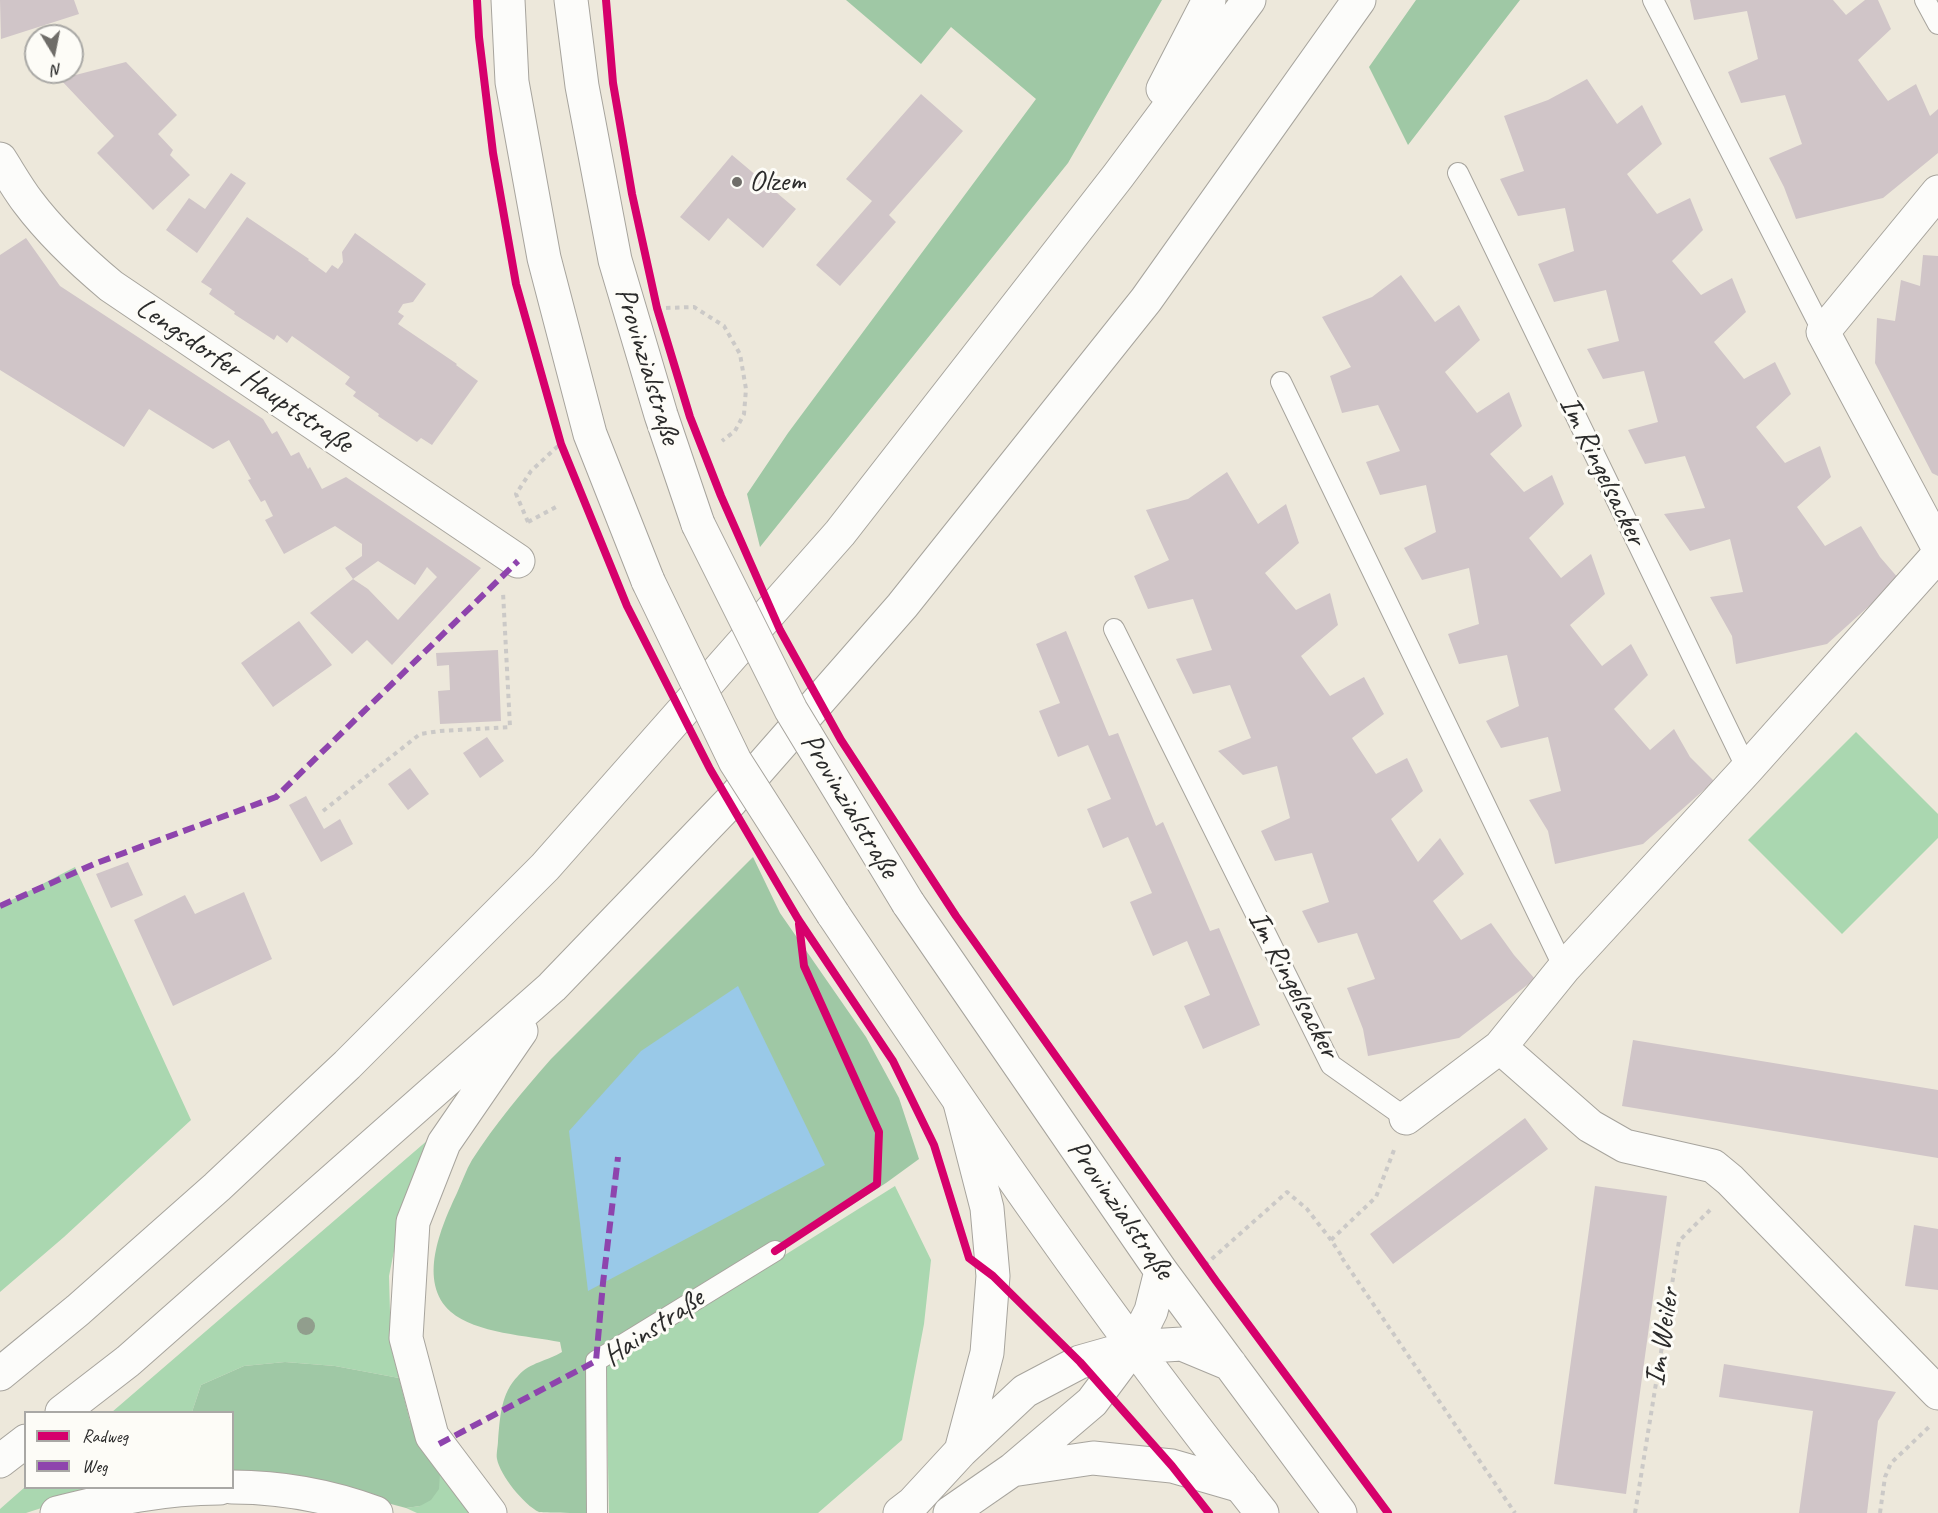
<!DOCTYPE html>
<meta charset="utf-8">
<style>
body{margin:0}
#map{position:relative;width:1938px;height:1513px;overflow:hidden;background:#ede8db;font-family:Caveat,sans-serif}
canvas{display:block}
.legend{position:absolute;left:24px;top:1411px;width:210px;height:78px;box-sizing:border-box;background:#fdfcf7;border:2px solid #a9a8a5;margin:0;padding:8px 10px;list-style:none;font-size:18px;color:#2b2b2b}
.legend li{display:flex;align-items:center;gap:12px;height:30px}
.legend b{width:30px;border:2px solid #a9a8a5}
.north{position:absolute;left:24px;top:24px;width:60px;height:60px;box-sizing:border-box;background:#fdfcf7;border:2px solid #a9a8a5;border-radius:50%;rotate:170deg;font-size:16px;font-weight:700;line-height:24px;text-align:center;color:#2b2b2b}
.north::after{content:'';display:block;margin:auto;width:21px;height:27px;background:#6f6d69;clip-path:polygon(50% 0,100% 100%,50% 72%,0 100%)}
</style>
<div id="map">
<canvas width="1938" height="1513"></canvas>
<ul class="legend">
<li><b style="height:8px;background:#d6006c"></b>Radweg</li>
<li><b style="height:8px;background:#8e44ad"></b>Weg</li>
</ul>
<div class="north">N</div>
</div>
<script>
const c = document.querySelector('canvas').getContext('2d');
c.lineJoin = 'round';
function fill(path, color) { c.fillStyle = color; c.fill(path, 'evenodd'); }
function stroke(path, color, width, dash) { c.strokeStyle = color; c.lineWidth = width; c.lineCap = dash ? 'butt' : 'round'; c.setLineDash(dash || []); c.stroke(path); }
function drawText(font, color, halo, rows, align = 'center') {
  c.font = font + ' Caveat,sans-serif'; c.lineWidth = 6; c.setLineDash([]); c.textBaseline = 'middle'; c.strokeStyle = halo; c.fillStyle = color; for (const [text, x, y, turn = 0] of rows) {
    c.save(); c.translate(x, y); c.rotate((+turn || 0) * Math.PI / 180); c.textAlign = isNaN(turn) ? turn : align; if (halo) c.strokeText(text, 0, 0); c.fillText(text, 0, 0); c.restore();
  }
}
fill(new Path2D(`
 M1856 732 1938 814V838L1842 934 1748 840Z
 M75 867 191 1120 64 1237 0 1292V906Z
 M436 1133 396 1241 389 1276 391 1348 399 1378 335 1366 285 1362 244 1366 201 1385 192 1412H112Z
 M895 1186 931 1260 924 1324 902 1440 818 1513H609L606 1367Z
 M440 1473 473 1513H417L406 1508 420 1506Z
 M25 1487 26 1488H103L26 1513H0V1509Z`), '#aad7b0');
fill(new Path2D(`
 M846 0H1162L1068 163 760 547 747 494 788 433 1036 99 951 27 921 64Z
 M1416 0H1520L1408 145 1369 67Z
 M753 857 780 913 866 1037 899 1098 919 1159 886 1183 601 1365 604 1513C593 1513 546 1513 539 1512 524 1505 500 1475 497 1459 496 1454 498 1446 498 1441 500 1417 501 1393 518 1376 530 1362 548 1361 562 1352L560 1342C529 1336 475 1333 451 1312 417 1282 441 1227 457 1193 462 1182 466 1170 472 1160 495 1124 523 1091 551 1059Z
 M285 1362 335 1366 399 1378 410 1421 426 1453 440 1473 439 1489 431 1500 420 1506 406 1508 361 1496 233 1476 232 1412H192L201 1385 244 1366Z`), '#9fc8a5');
fill(new Path2D(`
 M738 986 825 1165 588 1291 569 1131 641 1051Z`), '#99c9e8');
fill(new Path2D(`
 M0 0H74L79 14 1 39Z
 M1690 0H1833L1846 15 1865 0H1878L1891 29 1858 60 1888 101 1916 84 1930 116 1938 109V153L1883 198 1796 219 1784 187 1769 158 1802 144 1785 95 1741 103 1728 72 1758 59 1747 11 1694 20Z
 M126 62 177 115 158 134 173 150 170 155 190 175 153 210 97 153 114 136 60 79Z
 M1587 79 1617 124 1642 105 1662 144 1627 174 1657 214 1690 198 1703 230 1672 261 1701 295 1732 278 1746 312 1714 342 1744 379 1775 362 1791 394 1756 427 1785 463 1820 446 1831 477 1797 507 1825 546 1861 526 1880 557 1899 579 1827 644 1736 664 1732 636 1710 597 1743 592 1730 539 1690 551 1664 514 1705 508 1685 456 1645 464 1628 430 1658 422 1644 371 1603 379 1587 349 1619 341 1606 290 1554 302 1538 264 1574 251 1565 208 1518 216 1500 179 1524 171 1504 116 1548 100Z
 M921 94 963 131 889 215 896 222 840 286 816 265 872 201 846 179Z
 M732 155 796 209 763 248 728 218 709 241 680 217Z
 M231 173 246 183 197 253 166 230 189 198 205 209Z
 M247 217 309 259 308 260 326 273 332 265 338 269 343 262 342 252 355 233 426 284 413 302 403 304 398 312 404 316 398 324 457 364 456 365 478 381 432 445 421 438 417 442 378 416 379 414 353 396 356 392 345 384 350 377 292 336 287 343 277 335 274 340 234 314 235 312 209 294 212 289 201 282Z
 M26 238 60 286 263 419 272 434 277 431 291 456 299 452 308 469 310 467 322 489 346 477 481 568 392 665 367 640 352 654 310 613 353 579 368 589 398 620 437 577 427 567 415 585 378 561 353 579 345 568 362 556V544L335 526 284 554 265 520 273 516 265 500 261 502 248 480 251 479 229 440 213 449 149 409 124 447 0 370V255Z
 M1923 255 1938 256V476L1932 473 1875 363 1877 318 1895 321 1901 280 1920 286Z
 M1401 275 1435 322 1459 305 1480 340 1445 372 1477 413 1509 392 1522 426 1490 454 1524 492 1552 475 1564 504 1529 538 1561 578 1591 554 1605 594 1570 625 1602 666 1631 644 1648 675 1614 709 1650 750 1674 729 1690 757 1714 781 1643 844 1555 864 1548 831 1529 800 1561 791 1548 737 1501 748 1486 721 1519 706 1507 655 1459 664 1448 634 1479 624 1469 568 1422 580 1404 548 1436 532 1426 485 1380 495 1366 462 1400 451 1378 405 1342 413 1330 376 1351 367 1322 317 1372 297Z
 M1227 472 1258 524 1286 504 1299 543 1265 573 1296 610 1330 593 1338 625 1301 656 1330 696 1364 677 1384 714 1352 738 1376 774 1407 758 1423 791 1391 819 1418 862 1440 838 1464 874 1433 901 1461 940 1491 923 1514 955 1535 979 1459 1038 1368 1056 1363 1029 1347 988 1375 979 1357 933 1318 943 1302 911 1329 902 1312 853 1275 861 1261 831 1290 818 1277 766 1243 775 1218 751 1251 738 1230 685 1193 694 1176 659 1212 650 1193 599 1148 609 1134 576 1169 560 1146 510 1188 499Z
 M299 621 332 665 273 707 241 663Z
 M1066 631 1109 736 1118 733 1156 826 1163 822 1210 931 1219 928 1260 1025 1203 1049 1184 1006 1210 995 1187 941 1153 956 1130 902 1152 893 1128 837 1103 848 1087 809 1111 799 1088 745 1058 757 1039 711 1060 703 1036 644Z
 M498 650 501 721 440 724 438 691 450 690 449 665 437 666 436 653Z
 M487 737 504 761 480 778 463 753Z
 M410 768 429 794 408 810 388 784Z
 M306 796 324 829 340 819 353 844 321 862 289 805Z
 M128 862 143 895 111 908 96 874Z
 M244 892 272 959 173 1006 134 920 185 895 195 914Z
 M1633 1040 1938 1090V1158L1622 1106Z
 M1525 1118 1548 1149 1393 1264 1370 1234Z
 M1595 1186 1667 1196 1626 1494 1554 1484Z
 M1914 1225 1938 1229V1290L1905 1286Z
 M1724 1364 1896 1392 1878 1421 1867 1513H1799L1813 1411 1719 1397Z`), '#d0c5c8');
const service = new Path2D(`
 M1653 0 1823 332
 M1925 0 1938 24
 M1458 173 1747 769
 M1281 382 1564 968
 M1114 629 1331 1065 1406 1118
 M597 1513 596 1361 775 1251`);
const minor = new Path2D(`
 M0 159C9 173 18 189 28 202 52 234 80 260 111 286L518 561
 M1938 192 1823 332 1938 547
 M1500 1047 1590 1126 1625 1146 1713 1166 1730 1180 1938 1393
 M1406 1118 1500 1047 1564 968 1747 769 1938 555`);
const secondary = new Path2D(`
 M508 0 512 82 544 258 590 434 648 581
 M571 0 582 86 615 260 661 415 698 524
 M908 903 1161 1271 1340 1513
 M833 914C970 1118 1108 1321 1262 1513
 M1133 1347 1182 1344 1230 1364
 M1133 1347 1151 1311 1161 1271`);
const motorway = new Path2D(`
 M1163 89 1209 0
 M0 1374 78 1310 217 1187 347 1065 545 867 840 533 1118 176 1249 0
 M62 1412 128 1361 552 987 732 800 902 606 1146 300 1359 0
 M961 1451 1025 1391 1080 1362 1133 1347
 M0 1461 26 1441
 M1012 1470 1093 1458 1172 1466 1241 1486
 M232 1487C281 1487 330 1496 376 1513
 M57 1513C113 1499 163 1488 220 1488
 M490 1513 432 1436 406 1338 413 1222 444 1143 521 1031
 M900 1513 913 1503 961 1451 987 1353 993 1276 987 1208 960 1103
 M950 1513 1012 1470 1092 1402 1133 1347`);
stroke(service, '#a7a49d', 22);
stroke(minor, '#a7a49d', 35);
stroke(secondary, '#a7a49d', 35);
stroke(motorway, '#a7a49d', 35);
stroke(new Path2D(`
 M666 308 694 307 724 326 740 354 746 389 744 414 735 431 722 441
 M528 522 516 494 531 471 558 446
 M528 522 556 507
 M323 811 420 734 440 731 510 727 503 592
 M1341 1255 1331 1240 1376 1197 1394 1150
 M1342 1258 1515 1513
 M1205 1265 1287 1192 1307 1209 1331 1240
 M1635 1513 1679 1241 1710 1210
 M1880 1513 1885 1477 1891 1463 1929 1427`), '#cbc9c7', 4, [4.5, 4.5]);
stroke(service, '#fcfcfa', 20);
stroke(minor, '#fcfcfa', 33);
stroke(secondary, '#fcfcfa', 33);
stroke(motorway, '#fcfcfa', 33);
const secondaryBridge = new Path2D(`
 M698 524 791 710 908 903
 M648 581 735 761 833 914`);
stroke(secondaryBridge, '#a7a49d', 35, []);
stroke(secondaryBridge, '#fcfcfa', 33);
stroke(new Path2D(`
 M0 906 94 864 276 797 518 561
 M439 1444 596 1361 603 1283 618 1157`), '#8e44ad', 6, [12, 6]);
stroke(new Path2D(`
 M477 0 479 37 493 153 516 284 561 444 627 606 710 769 798 919 893 1061 934 1145 969 1258 993 1276 1080 1362 1172 1466 1209 1513
 M606 0 613 83 632 194 657 308 690 417 721 496 780 630 841 740 956 916 1216 1281 1388 1513
 M775 1251 877 1184 879 1132 804 966 799 924`), '#d6006c', 8);
c.fillStyle = '#919e8d';
for (const [x, y] of [
 [306,1326]
]) { c.beginPath(); c.arc(x, y, 9, 0, 2 * Math.PI); c.fill(); }
for (const [x, y, r, color] of [
 [737,182,6,"#6f6d69"]
]) { const dot = new Path2D(); dot.arc(x, y, r, 0, 2 * Math.PI); c.fillStyle = color; c.fill(dot); stroke(dot, '#fdfcf7', 2); }
drawText('30px', '#2b2b2b', '#fdfcf7', [
 ["Olzem",749,182]
], 'left');
drawText('30px', '#2b2b2b', '#fdfcf7', [
 ["Provinzialstraße",647,366,73],
 ["Lengsdorfer Hauptstraße",244,376,34],
 ["Im Ringelsacker",1602,471,64],
 ["Provinzialstraße",849,806,59],
 ["Im Ringelsacker",1293,985,62],
 ["Provinzialstraße",1120,1210,55],
 ["Hainstraße",654,1328,-34],
 ["Im Weiler",1663,1337,-81]
]);
</script>
